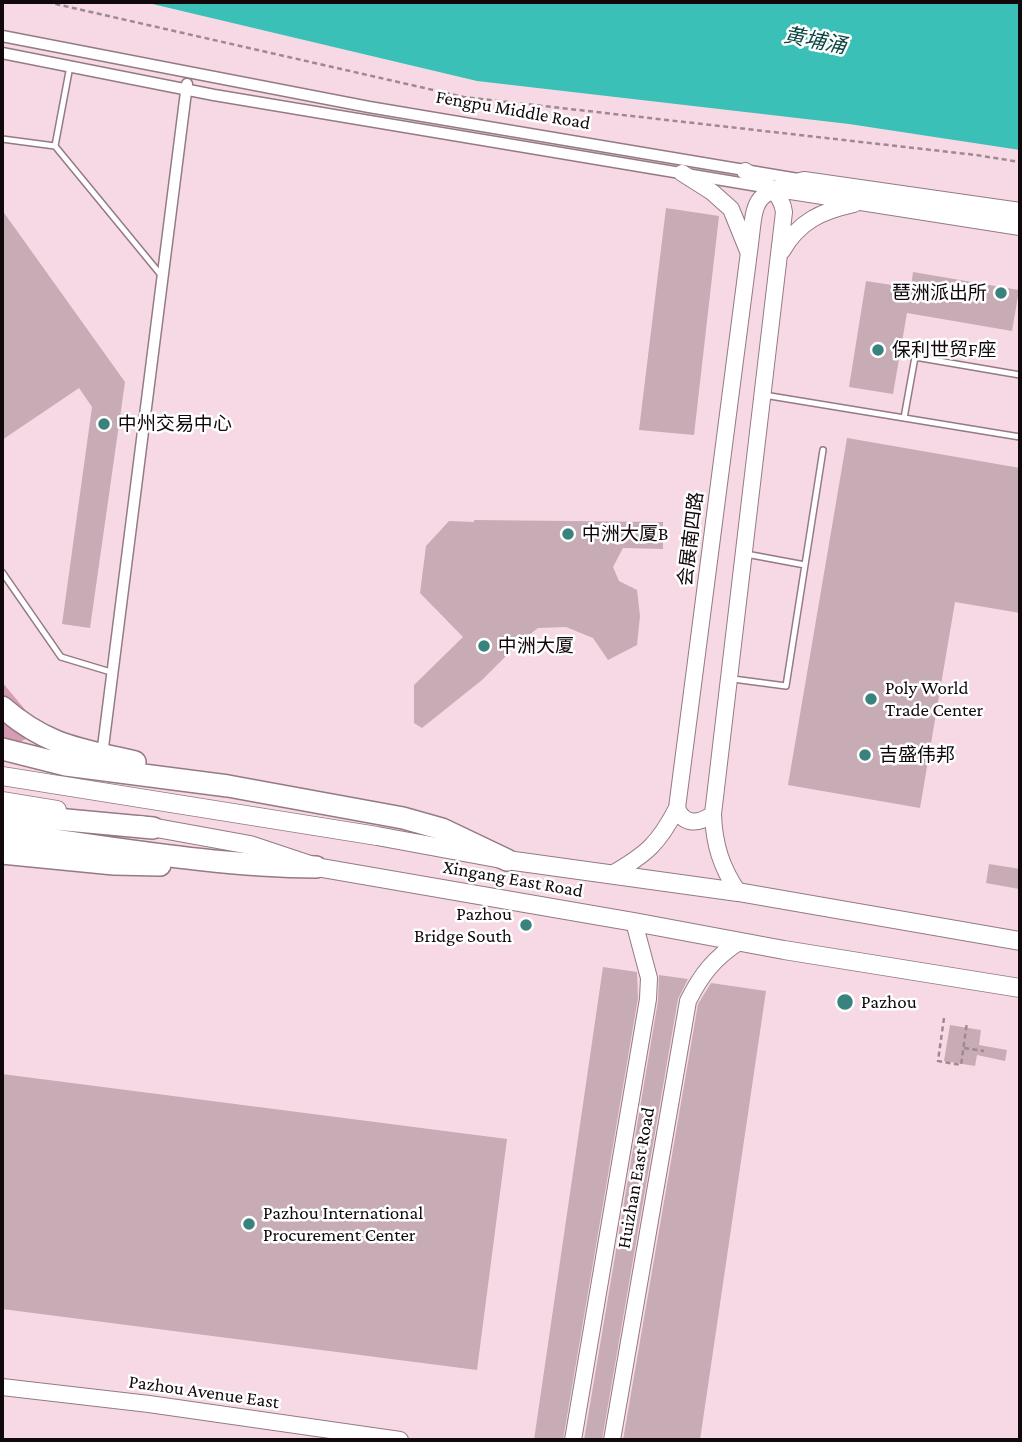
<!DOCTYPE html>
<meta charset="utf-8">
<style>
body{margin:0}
#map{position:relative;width:1022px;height:1442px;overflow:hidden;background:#f6d9e4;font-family:"Crimson Pro",serif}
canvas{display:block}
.frame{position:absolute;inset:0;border:4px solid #11080c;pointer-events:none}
</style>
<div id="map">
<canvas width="1022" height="1442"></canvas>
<div class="frame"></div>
</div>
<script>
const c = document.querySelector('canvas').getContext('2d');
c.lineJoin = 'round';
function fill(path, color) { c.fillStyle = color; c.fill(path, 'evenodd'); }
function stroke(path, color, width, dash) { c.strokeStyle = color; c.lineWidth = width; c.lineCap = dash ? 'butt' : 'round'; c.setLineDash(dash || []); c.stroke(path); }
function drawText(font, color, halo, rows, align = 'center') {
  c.font = font + ' "Crimson Pro","Noto Sans SC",serif'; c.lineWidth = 5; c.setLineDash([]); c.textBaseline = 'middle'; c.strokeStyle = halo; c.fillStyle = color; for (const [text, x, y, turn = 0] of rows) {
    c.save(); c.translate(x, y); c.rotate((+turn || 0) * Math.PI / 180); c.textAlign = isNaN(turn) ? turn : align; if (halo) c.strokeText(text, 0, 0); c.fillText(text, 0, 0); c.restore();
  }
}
fill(new Path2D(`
 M2 682 42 730 2 752Z`), '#d59eb4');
fill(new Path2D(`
 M144 2H1020V150L849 124 477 81Z`), '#3bc0b8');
fill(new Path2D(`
 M666 208 719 216 694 435 639 430Z
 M2 210 125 382 90 628 62 624 92 407 79 388 2 440Z
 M913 272 1019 290 1012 331 907 313 893 394 849 387 866 281 911 288Z
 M847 438 1020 468V613L955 602 920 808 788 785Z
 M474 520 663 522V549L623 548 613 567 619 581 637 590 640 616 637 645 608 660 593 638 566 627 538 628 520 642 482 680 422 728 414 723V685L463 637 420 593 426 546 449 521 474 522Z
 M989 864 1020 869 1019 889 986 883Z
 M603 967 637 972 638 998 563 1440H534Z
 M659 975 688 979 678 999 602 1440H584L658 1001Z
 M711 983 766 991 700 1440H623L698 1004Z
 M950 1025 981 1030 979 1045 1007 1050 1005 1061 977 1055 975 1066 944 1061Z
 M2 1074 507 1139 477 1370 2 1309Z`), '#c7abb5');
const lane = new Path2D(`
 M2 139 55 146 161 275
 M55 146 70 66
 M764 395 1020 437
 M904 418 915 357 1020 375
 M746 554 805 565
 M2 572 61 657 114 673
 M733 679 786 686 823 450`);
const street = new Path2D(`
 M2 36 369 107 798 179
 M2 53 214 95 764 187
 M102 755 187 84`);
const secondary = new Path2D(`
 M682 173 712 192 731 209 748 251
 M778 189 1020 227
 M782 251C799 221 822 211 854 204
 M677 808C684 826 699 824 713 814
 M612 874C647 854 659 843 677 808L749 252C756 200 749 194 804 180L1020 211
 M738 892C721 867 714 844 713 814L784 212C781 190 762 182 745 171
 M2 1387 149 1404 400 1440
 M573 1440 648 999 649 978 634 922
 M612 1440 688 1001C701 975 714 958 739 942`);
const primary = new Path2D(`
 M2 776 377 836 507 860 738 892 1020 941
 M2 801 57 810
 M140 825 250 845 316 867 634 922 784 950 1020 988`);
const highway = new Path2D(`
 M2 707C47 746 79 749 135 762
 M2 749 66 765 228 786 403 818 442 829 507 860
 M2 814 153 828
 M2 833C106 846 211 866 316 867
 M2 853 114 864 160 865`);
stroke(lane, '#947a84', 8);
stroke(street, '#947a84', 13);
stroke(secondary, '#947a84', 18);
stroke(primary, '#947a84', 20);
stroke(highway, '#947a84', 24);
stroke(new Path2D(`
 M47 2 464 97 976 155 1020 162
 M944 1018 938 1061 961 1065 967 1022
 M964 1048 984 1051`), '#9e8991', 2.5, [5, 3.5]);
stroke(lane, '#fff', 5);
stroke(street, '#fff', 10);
stroke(secondary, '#fff', 16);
stroke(primary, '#fff', 18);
stroke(highway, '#fff', 21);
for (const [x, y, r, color] of [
 [1001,293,7,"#3a827d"],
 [878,350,7,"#3a827d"],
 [104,424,7,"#3a827d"],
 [568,534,7,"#3a827d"],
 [484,646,7,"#3a827d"],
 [871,699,7,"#3a827d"],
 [865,755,7,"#3a827d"],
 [526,925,7,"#3a827d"],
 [845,1002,9,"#3a827d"],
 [249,1224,7,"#3a827d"]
]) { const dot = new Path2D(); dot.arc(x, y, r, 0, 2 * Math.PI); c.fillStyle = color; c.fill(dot); stroke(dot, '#fff', 2.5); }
drawText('19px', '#11080c', '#fff', [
 ["Fengpu Middle Road",513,110,10],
 ["会展南四路",691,539,-83],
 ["Xingang East Road",513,879,10],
 ["Huizhan East Road",636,1178,-80],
 ["Pazhou Avenue East",204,1392,8]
]);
drawText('19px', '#11080c', '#fff', [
 ["琶洲派出所",987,293,"right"],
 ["保利世贸F座",892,350],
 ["中州交易中心",118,424],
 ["中洲大厦B",582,534],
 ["中洲大厦",498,646],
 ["Poly World",885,688],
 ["Trade Center",885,710],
 ["吉盛伟邦",879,755],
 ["Pazhou",512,914,"right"],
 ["Bridge South",512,936,"right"],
 ["Pazhou",861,1002],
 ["Pazhou International",263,1213],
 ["Procurement Center",263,1235]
], 'left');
drawText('italic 21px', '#0e4844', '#fff', [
 ["黄埔涌",815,41,11]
]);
</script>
